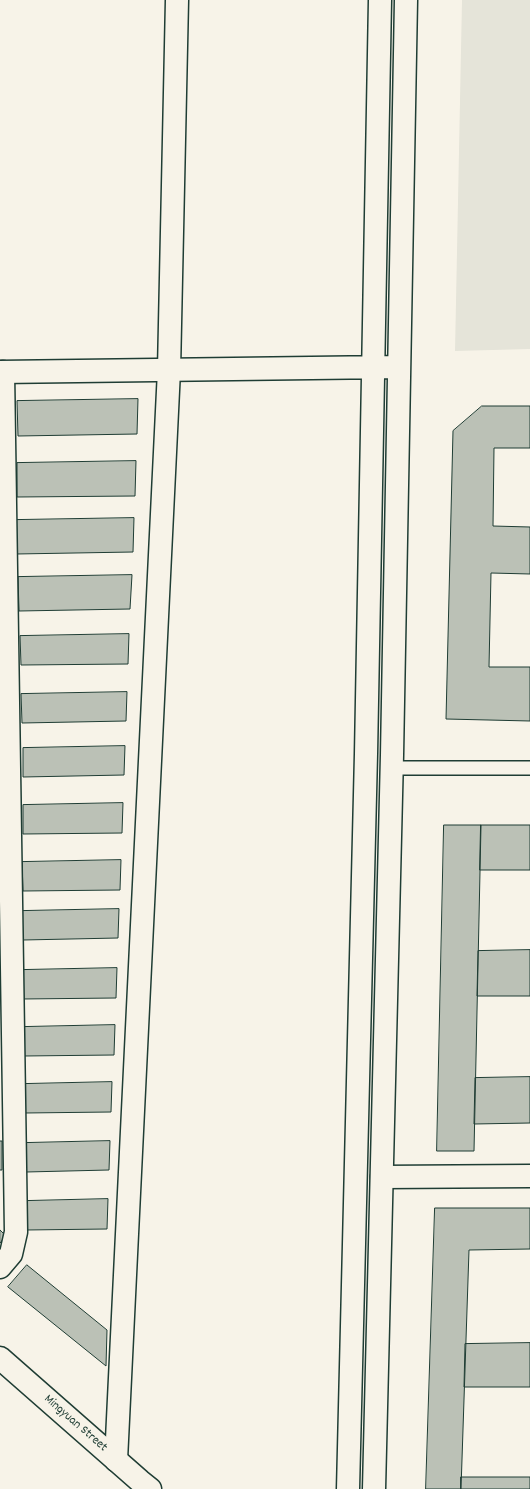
<!DOCTYPE html>
<style>
body{margin:0}
canvas{display:block;background:#f7f3e8}
</style>
<canvas width="530" height="1489"></canvas>
<script>
const c = document.querySelector('canvas').getContext('2d');
c.lineJoin = 'round';
function fill(path, color) { c.fillStyle = color; c.fill(path, 'evenodd'); }
function stroke(path, color, width, dash) { c.strokeStyle = color; c.lineWidth = width; c.lineCap = dash ? 'butt' : 'round'; c.setLineDash(dash || []); c.stroke(path); }
function drawText(font, color, halo, rows, align = 'center') {
  c.font = font + ' Dekko,sans-serif'; c.lineWidth = 4; c.setLineDash([]); c.textBaseline = 'middle'; c.strokeStyle = halo; c.fillStyle = color; for (const [text, x, y, turn = 0] of rows) {
    c.save(); c.translate(x, y); c.rotate((+turn || 0) * Math.PI / 180); c.textAlign = isNaN(turn) ? turn : align; if (halo) c.strokeText(text, 0, 0); c.fillText(text, 0, 0); c.restore();
  }
}
fill(new Path2D(`
 M462 0H530V349L455 351Z`), '#e5e4d9');
const building = new Path2D(`
 M138 399 137 434 18 436 17 401Z
 M482 406H530V448H494L493 526 530 527V574L491 573 489 667H530V721L446 719 453 431Z
 M136 461 135 496 17 497V463Z
 M134 518 133 552 16 554V520Z
 M132 575 130 609 19 611 18 577Z
 M129 634 128 664 21 665 20 636Z
 M127 692 126 721 22 723 21 694Z
 M125 746 124 775 23 777V748Z
 M123 803 122 833 23 834V805Z
 M444 825H481L474 1151H437Z
 M481 825H530V870H480Z
 M121 860 120 890 23 891 22 862Z
 M119 909 118 938 23 940 22 911Z
 M530 950V996H477L478 951Z
 M117 968 116 998 22 999V970Z
 M115 1025 114 1055 24 1056 23 1027Z
 M530 1077V1123L474 1124 475 1078Z
 M112 1082 111 1112 25 1113 24 1084Z
 M0 1141H2V1170H0Z
 M110 1141 109 1170 26 1172 25 1143Z
 M108 1199 107 1229 26 1230V1201Z
 M435 1208H530V1249L469 1250 461 1489H426Z
 M0 1230 6 1236 0 1243Z
 M27 1265 107 1330 106 1366 8 1287Z
 M530 1343V1387H464L465 1344Z
 M461 1477H530V1489H461Z`);
fill(building, '#bbc1b6');
stroke(building, '#1f3d34', 1);
const service = new Path2D(`
 M392 768H530`);
const minor = new Path2D(`
 M382 1177 530 1176
 M0 1267 11 1254 16 1232 3 372
 M116 1460 169 370 177 0`);
const tertiary = new Path2D(`
 M0 372 389 367
 M0 1358 140 1481 150 1489
 M348 1489 366 754 380 0
 M374 1489 392 755 406 0`);
stroke(service, '#1f3d34', 16);
stroke(minor, '#1f3d34', 25);
stroke(tertiary, '#1f3d34', 25);
stroke(service, '#f7f3e8', 13);
stroke(minor, '#f7f3e8', 22);
stroke(tertiary, '#f7f3e8', 22);
drawText('13px', '#1f3d34', '#f7f3e8', [
 ["Mingyuan Street",75,1424,41]
]);
</script>
